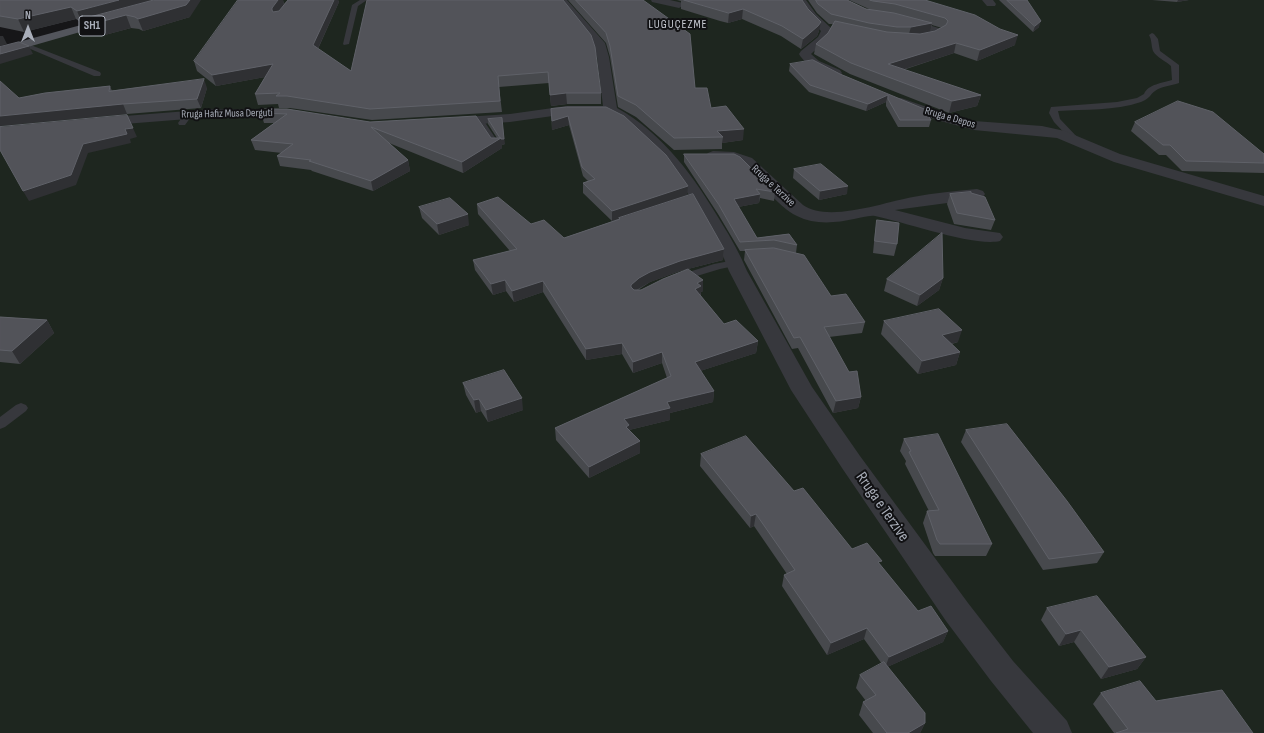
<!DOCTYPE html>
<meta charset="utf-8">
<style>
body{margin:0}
#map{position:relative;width:1264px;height:733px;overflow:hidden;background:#161618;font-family:"Sofia Sans Condensed",sans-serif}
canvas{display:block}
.north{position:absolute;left:8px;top:8px;width:40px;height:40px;-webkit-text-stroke:3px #111113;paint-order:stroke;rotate:0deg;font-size:11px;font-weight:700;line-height:16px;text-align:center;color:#a8adb8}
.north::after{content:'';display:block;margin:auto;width:14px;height:18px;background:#a8adb8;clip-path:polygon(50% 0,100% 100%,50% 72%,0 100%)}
</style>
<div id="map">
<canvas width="1264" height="733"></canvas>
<div class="north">N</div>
</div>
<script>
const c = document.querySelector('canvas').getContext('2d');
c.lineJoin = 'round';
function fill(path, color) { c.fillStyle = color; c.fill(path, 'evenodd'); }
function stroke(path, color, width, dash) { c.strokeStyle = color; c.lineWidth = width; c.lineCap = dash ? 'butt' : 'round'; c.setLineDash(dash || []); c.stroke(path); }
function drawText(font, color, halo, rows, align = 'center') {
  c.font = font + ' "Sofia Sans Condensed",sans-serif'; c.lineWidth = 4; c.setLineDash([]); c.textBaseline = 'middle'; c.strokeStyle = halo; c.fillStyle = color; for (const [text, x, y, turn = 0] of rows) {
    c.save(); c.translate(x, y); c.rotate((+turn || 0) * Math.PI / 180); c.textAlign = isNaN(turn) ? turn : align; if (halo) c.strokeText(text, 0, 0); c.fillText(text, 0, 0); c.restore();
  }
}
fill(new Path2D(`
 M184 0H1264V733H0V52Z`), '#1e261f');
fill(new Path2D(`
 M360 0H367L358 6 349 44 344 45 343 44 352 5Z
 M1152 33 1154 34 1158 39 1160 51 1179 65V83C1171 86 1162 86 1155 91 1150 94 1151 98 1141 102 1114 111 1085 109 1058 111L1060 119 1078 138 1077 140H1071L1054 122 1049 113 1051 107 1117 102 1137 98 1144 94C1148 84 1163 83 1172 80L1171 66C1166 61 1157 58 1153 51 1151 45 1152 40 1149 35Z
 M23 42 100 72 101 74 100 76H94L21 45V43Z
 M186 112H192L193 114 185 125H179L178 123Z
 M476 118H482L500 145 499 147H493L475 120Z
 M735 260 739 261 741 263 739 265 720 269 677 282 673 281 671 279 673 277 714 264Z
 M21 403 26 405 28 408 26 411 5 427 0 429V417L16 405Z`), '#37383d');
fill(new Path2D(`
 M557 0H567L605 43 609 57 617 108C664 134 694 177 721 222 731 238 740 254 747 271L812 387 860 456 968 603 1013 661 1067 721 1072 733H1033L991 681 946 621 842 468 791 390 729 271 723 256 690 197 667 163 625 124 607 114H567L510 122 449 126 444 125 442 122 444 119 449 118 510 114 567 106H603L597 57 593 44Z
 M651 0H670L683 3 684 5 679 8 652 2Z
 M796 0H806L816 14 831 28C834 40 818 47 811 54L819 61 840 70 842 73 840 76C827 79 805 65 799 54L801 51 818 37 821 31 808 18Z
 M982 0H993L996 4 995 6H987Z
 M903 17 942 29 944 31 938 34 899 22 898 20Z
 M901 98 947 114 974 121 1042 126 1065 131 1120 154 1264 196V206L1114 162 1057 138 974 130 937 120 896 105 894 102 896 99Z
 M213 109 292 110 297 111 299 114 297 117 292 118 213 117 99 126 94 125 92 122 94 119 99 118Z
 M713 151 734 152 752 158 803 205C828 223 885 202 913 197 934 193 956 191 977 189L983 191 985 194 983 197 977 199 895 210 965 228 1000 233 1003 237 1000 241C974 247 905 222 875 216 869 215 861 218 854 219 836 223 814 225 797 216 776 206 760 179 741 165L734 161 708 159 705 156 708 153Z`), '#37383d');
fill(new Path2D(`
 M118 15 122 16 123 18 122 20 0 55V47Z`), '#53555c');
fill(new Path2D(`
 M0 0 190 17 143 31 139 29 131 28 101 36 92 31 88 22 82 23 76 19 24 32 0 27Z
 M283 0 284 4 288 0H338L339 2 318 49 351 71 367 0 601 93V104H567L551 106 549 83 499 87 502 112 372 120 290 108H279L278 104 258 105 255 94 265 77 216 86 197 71 194 61Z
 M568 0H643L695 88 711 108 743 140 722 143V149L674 150 636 117 618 107 610 57 606 43Z
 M677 0H802L819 31 817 36 801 49 781 36 742 19 728 23 720 21 681 9V1Z
 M808 0H847L866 9H869L849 0H925L1015 45 977 61 954 53 903 70 981 95 977 106 949 113 850 74 814 54 816 44 828 33 833 24H829L817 13ZM932 25 942 28 935 31 930 32Z
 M999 0H1027L1039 27 1033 32Z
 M1152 0H1189L1177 2Z
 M790 64 840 74 928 115 931 120 929 127H898L886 106V102L866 111 809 92 789 71Z
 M110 86 112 91 207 88 201 108 127 114 19 98Z
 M567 107 688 195 724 249 723 260 680 271 650 282 638 290 703 291 701 292V296L724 324 758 341 756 353 700 371 714 391 713 402 670 413V420L629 430 640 453 589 478 556 440 555 428 667 378 662 363 633 373 622 354 586 360 543 292 514 302 506 291 493 295 475 270 473 260 510 251 478 214 477 204 531 224 564 238 619 219 612 221 583 193V183L588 181 583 176 569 125 552 130 551 109Z
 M265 109 370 122 491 138H497L488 124V119L505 144 502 145V148L463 173 389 143 408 160 410 171 373 191 312 171 311 170 280 166 277 156 282 153 255 150 251 140 274 123H264L261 113Z
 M1135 122 1264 154V173L1182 171 1166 155H1159L1131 131Z
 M684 154 775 192 774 201 760 198 759 203 738 207 757 238 789 234 797 245 796 253 831 296 865 322 862 333 829 337 861 397 858 408 833 413 798 348 792 349 744 260 745 251H740L718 214 684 162Z
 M794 169 847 194 819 200 793 178Z
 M950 194 995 220 991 230 954 224 947 204Z
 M419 207 469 225 439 235 422 218Z
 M877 220 897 244 894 256 873 253 875 232Z
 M943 278 939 290 917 306 884 291 887 279Z
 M0 317 47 320 54 333 20 364 0 362Z
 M884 321 958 342 952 344 960 352 956 365 918 374 881 334Z
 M463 383 523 410 488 422 481 411 476 413 466 395Z
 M966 430 1104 552 1097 563 1043 570 961 442Z
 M904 439 992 544 986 556H935L933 553 923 523 927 511H929L905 464 906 461 900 451Z
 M701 454 794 491 852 549 880 565 918 611 948 631 943 642 887 667 925 723 920 733H873L859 715 863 702 866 701 856 688 860 675 882 664 864 639 827 655 782 586 784 575 787 574 754 526 750 528 700 466Z
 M1047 608 1146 657 1137 669 1101 679 1074 642 1059 646 1041 620Z
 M1101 693 1156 701 1253 733H1114L1093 704Z`), '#47494d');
fill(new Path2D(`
 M119 0H167L87 18 88 22 82 23 77 11Z
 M190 0H201L190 17 143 31 138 19Z
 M278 0H284H283L284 5 274 20 272 10V8Z
 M334 0H338L339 2 315 55 313 45Z
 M1178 0H1189L1177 2Z
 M71 7 76 19 24 32 18 19Z
 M743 9 742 19 728 23 729 13Z
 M126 15 131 28 101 36 96 23Z
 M1041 21 1039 27 1033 32 1035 26Z
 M821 22 819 31 817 36 801 49 803 39Z
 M932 23 930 33 908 37 911 27Z
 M1018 35 1015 45 977 61 980 50Z
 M0 36H3L7 44 0 46Z
 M956 43 954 53 886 75 888 64Z
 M29 46 33 54 0 64V54Z
 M273 64 276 75 216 86 212 75Z
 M204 79 207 88 201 108 197 99Z
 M566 93 567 104 551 106 550 95Z
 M888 95 886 102 866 111 868 104Z
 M981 95 977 106 949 113 952 101Z
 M123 104 127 114 0 126V116Z
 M568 116 569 125 552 130V121Z
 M502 118 505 144 502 145V148L463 173 462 162 501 138Z
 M133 128 137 137 130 139 131 143 88 153 76 185 29 201 23 191 83 144 125 129Z
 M744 129 743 140 722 143 723 137 717 131Z
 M408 160 410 171 373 191 371 181Z
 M688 186 687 196 612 221V211Z
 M848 186 847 194 819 200 820 191Z
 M760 194 759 203 733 208 734 199Z
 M468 214 469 225 439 235 437 224Z
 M724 249 723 260 680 271 650 282 638 289 631 296V285L639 278 650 272 680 261Z
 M943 278 939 290 917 306 920 295Z
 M505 280 506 291 493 295 491 284Z
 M703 280V291L701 292 700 297 695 289 697 283Z
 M543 281V292L514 302 512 291Z
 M47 320 54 333 20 364 12 351Z
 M962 330 958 342 938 347 942 335Z
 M758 341 756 353 694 373 695 362Z
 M622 343V354L586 360V349Z
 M662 352V363L633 373V362Z
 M960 352 956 365 918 374 922 361Z
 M714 391 713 402 670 413V420L629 430V437L626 438 624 419 667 402Z
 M861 397 858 408 833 413 836 401Z
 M522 398 523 410 488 422 486 410Z
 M479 399 481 411 476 413 474 400Z
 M640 441V453L589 478V467Z
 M756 514 754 526 750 528 751 516Z
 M867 628 864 639 827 655 831 643Z
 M1081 630 1074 642 1059 646 1066 634Z
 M948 631 943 642 885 668 889 657Z
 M1146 657 1137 669 1101 679 1109 667Z
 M925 723 920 733H908Z`), '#2f3033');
const building = new Path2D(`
 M0 0H119L77 11 71 7 18 19 0 16Z
 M154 0H190L186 5 138 19 135 17 126 15 96 23 87 18Z
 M238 0H278L272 8V10L273 12 279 11 288 0H334L313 45 351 71 367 0H563L591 35 595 47 601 93H566L550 95 548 72 498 76 500 101 370 109 287 96H276L280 93 255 94 273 64 212 75 194 61Z
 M576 0H643L690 34 695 88H707L711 108 726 106 744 129 717 131 723 137 674 138 636 105 618 96 610 46 606 33Z
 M684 0H802L808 9 821 22 818 26 803 39 782 26 743 9 729 13Z
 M816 0H847L866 9 894 13 932 23 911 27H897L869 23 831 14 818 4Z
 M870 0H925L975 15 1000 29 1018 35 980 50 956 43 888 64 981 95 952 101 851 63 816 44 828 33 835 21 887 32 920 34 935 31 946 25 948 21 945 18 895 4 873 1Z
 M1007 0H1027L1041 21 1035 26Z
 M19 42 29 46 0 54V47Z
 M813 60 840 74 929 111 926 112 931 120H900L888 99V95L868 104 810 85 790 64Z
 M204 79 197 99 123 104 0 116V81L19 98 45 93 110 86 109 91Z
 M1178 101 1213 112 1264 154V163L1186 161 1170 145H1163L1135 122Z
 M567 107H606L624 116 666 155 688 186 612 211 583 183 595 179 582 167 568 116 552 121 551 109Z
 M265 109H287L370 122 476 116 491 138H501L462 162 371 127 408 160 371 181 309 161 311 160 277 156 293 144 251 140 287 114 261 113Z
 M127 115 133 128 125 129 127 134 83 144 71 175 23 191 0 150V127Z
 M502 118 504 139H501V138H500L488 119Z
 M684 154H734L740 157 775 192 756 189 760 194 734 199 757 238 789 234 797 245 774 240 740 242 719 205Z
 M821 164 848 186 820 191 794 169Z
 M971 192V193L985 197 995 220 957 213 950 194Z
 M693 194 724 249 680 261 650 272 639 278 631 285V287L634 290H641L663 279 688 269 703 280 697 283 701 286 695 289 724 324 736 320 758 341 695 362 714 391 667 402 670 408 624 419 629 425 626 427 640 441 589 467 555 428 671 376 662 352 633 362 622 343 586 349 543 281 512 291 505 280 491 284 473 260 517 249 477 204 498 197 531 224 544 220 564 238 620 219 619 218Z
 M450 198 468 214 437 224 419 207Z
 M877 220 899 223 897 244 875 241Z
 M942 233 943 278 920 295 887 279Z
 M774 248 804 255 831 296 846 294 865 322 824 327 849 372 857 371 861 397 836 401 800 337 794 338 745 250Z
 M939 309 962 330 942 335 960 352 922 361 884 321Z
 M0 317 47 320 12 351 0 350Z
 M504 370 522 398 486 410 479 399 474 400 463 383Z
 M1007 424 1067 501 1104 552 1049 559 966 430Z
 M938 434 992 544H940L937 540 927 511 939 510 909 452 911 451 904 439Z
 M746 436 794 491 803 488 852 549 867 543 882 561 878 562 918 611 931 606 948 631 889 657 867 628 831 643 784 575 795 570 756 514 751 516 701 454Z
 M1097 596 1146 657 1109 667 1081 630 1066 634 1047 608Z
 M884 662 925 713V723L908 733H887L863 702 876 695 860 675Z
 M1140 681 1156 701 1222 690 1253 733H1116L1128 729 1101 693Z`);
fill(building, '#525359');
stroke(building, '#5f6168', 1);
drawText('11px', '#a8adb8', '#111113', [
 ["Rruga Hafiz Musa Derguti",227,114,-1],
 ["Rruga e Depos",950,118,16],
 ["Rruga e Terzive",773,186,43]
]);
c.letterSpacing = '1px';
drawText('12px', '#c9ccd4', '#111113', [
 ["LUGUÇEZME",678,25]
]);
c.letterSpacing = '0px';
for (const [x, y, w] of [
 [92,26,26]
]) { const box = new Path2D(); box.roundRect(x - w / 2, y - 10, w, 20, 3); c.fillStyle = '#111113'; c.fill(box); stroke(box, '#a8adb8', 1); }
drawText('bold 12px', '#a8adb8', null, [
 ["SH1",92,26]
]);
drawText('16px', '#a8adb8', '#111113', [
 ["Rruga e Terzive",882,507,55]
]);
</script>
